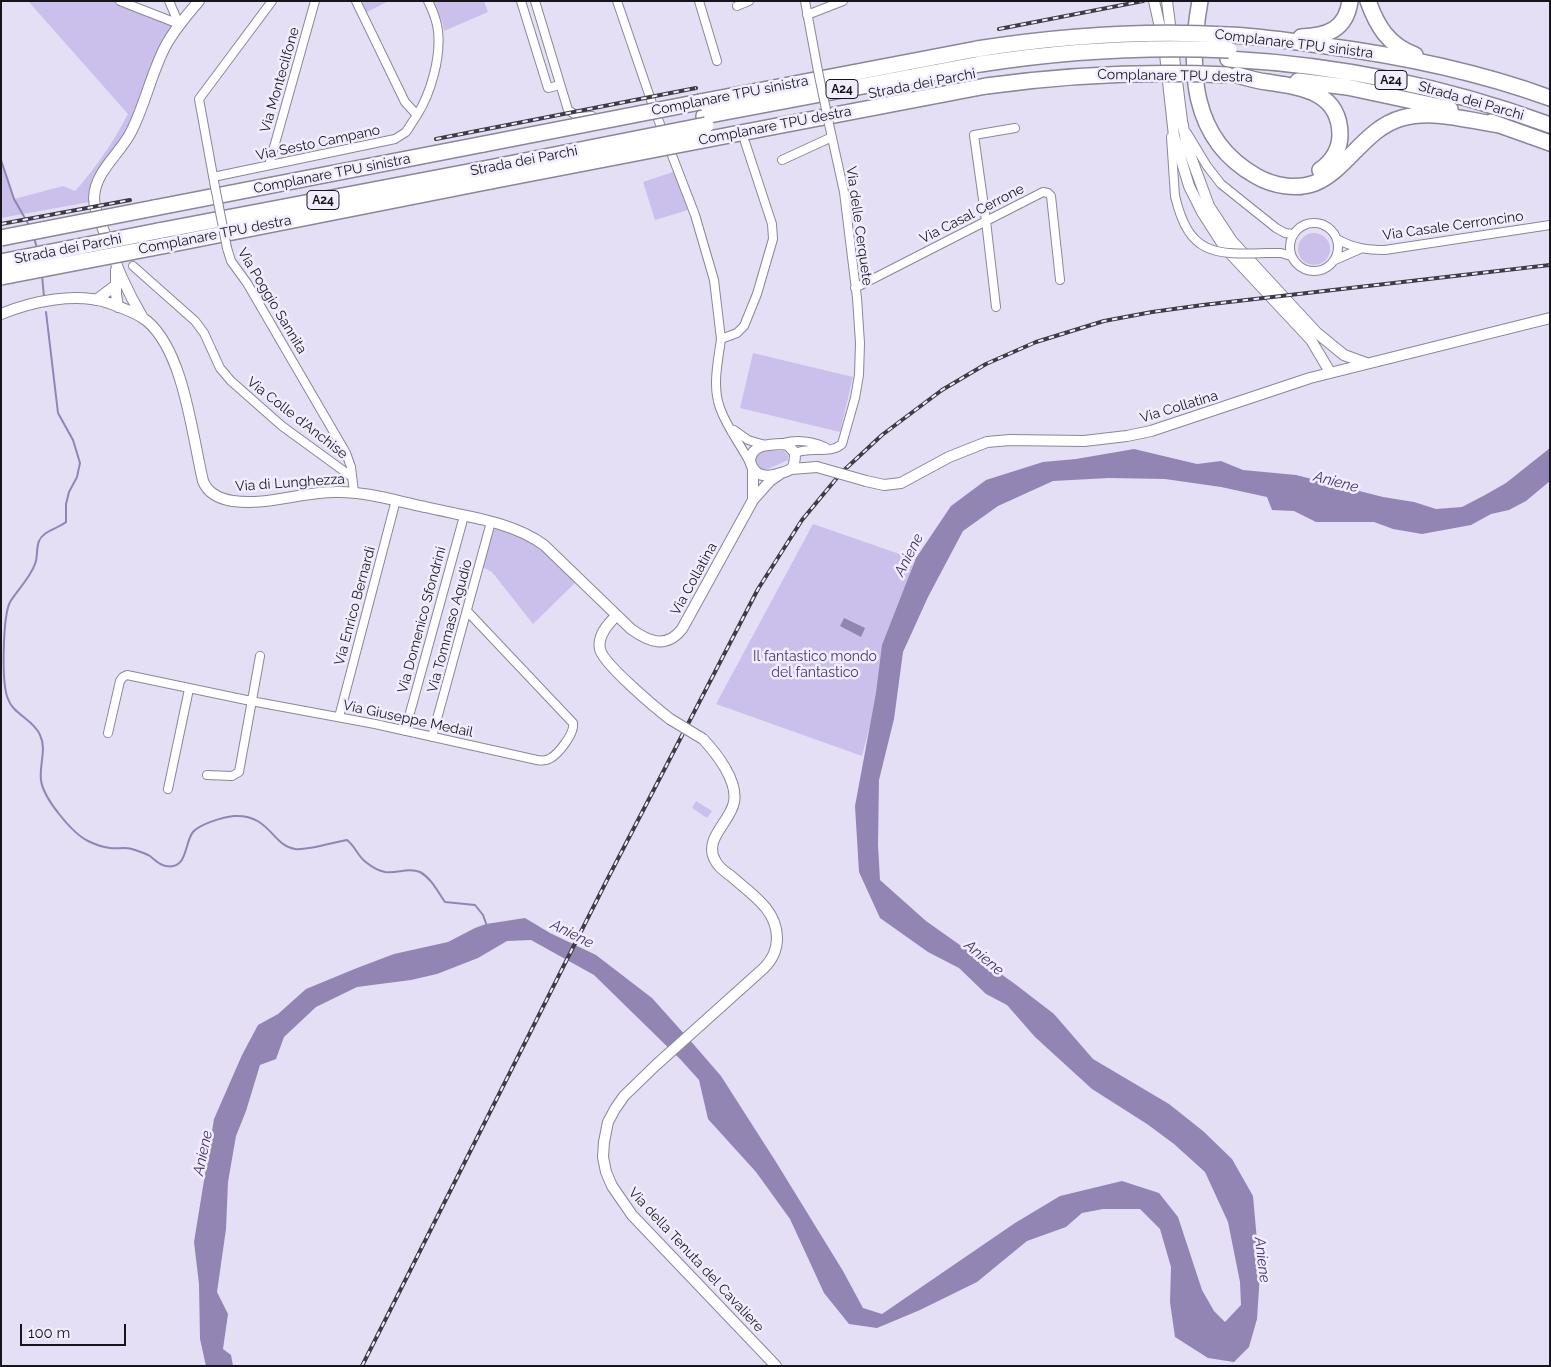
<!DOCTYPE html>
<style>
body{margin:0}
#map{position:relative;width:1551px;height:1367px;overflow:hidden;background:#e4dff4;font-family:Raleway,sans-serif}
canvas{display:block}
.frame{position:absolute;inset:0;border:2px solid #17151c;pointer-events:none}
.scale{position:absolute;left:20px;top:1324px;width:106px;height:22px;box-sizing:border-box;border:2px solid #17151c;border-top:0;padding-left:6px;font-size:15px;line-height:18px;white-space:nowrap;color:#17151c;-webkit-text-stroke:4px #f1edfe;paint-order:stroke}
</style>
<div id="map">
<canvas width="1551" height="1367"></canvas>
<div class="frame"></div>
<div class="scale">100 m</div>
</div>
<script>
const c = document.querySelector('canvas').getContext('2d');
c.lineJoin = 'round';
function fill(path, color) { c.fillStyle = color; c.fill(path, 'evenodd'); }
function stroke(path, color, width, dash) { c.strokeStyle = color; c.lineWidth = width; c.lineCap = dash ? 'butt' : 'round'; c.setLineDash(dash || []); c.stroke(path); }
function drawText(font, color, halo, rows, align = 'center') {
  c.font = font + ' Raleway,sans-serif'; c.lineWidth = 5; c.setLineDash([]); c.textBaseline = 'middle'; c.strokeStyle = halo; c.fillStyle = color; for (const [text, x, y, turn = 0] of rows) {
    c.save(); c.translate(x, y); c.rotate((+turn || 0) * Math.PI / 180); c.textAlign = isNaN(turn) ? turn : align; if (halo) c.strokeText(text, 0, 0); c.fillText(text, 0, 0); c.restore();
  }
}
fill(new Path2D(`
 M28 1H123L179 24 139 111 104 170 95 201 1 218V160L14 199 63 186 75 191C96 168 114 141 128 114Z
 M357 1H389L363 14Z
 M433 1H484L488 12 444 31 443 24Z
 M676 171 688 210 655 220 643 182Z
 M1298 249a16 16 0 1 1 32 0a16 16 0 1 1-32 0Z
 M753 353 853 377 840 432 740 408Z
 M764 451H784L788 455V460L766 470 760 469C753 463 755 454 764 451Z
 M813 524 914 559 862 756 716 704Z
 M493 526 541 545 577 581 533 624 492 572 482 567Z
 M696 801 712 811 707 818 692 808Z`), '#cbc0eb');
fill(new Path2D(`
 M1550 448V481L1526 501 1509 510 1491 514 1471 525 1422 534 1393 529 1374 522H1316L1294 511 1272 510 1267 497 1221 487 1165 479 1109 478 1053 481 998 506 963 531 928 597 903 652 894 719 879 780 878 845 880 880 926 921 1015 984 1054 1014 1093 1059 1169 1104 1203 1131 1232 1159 1253 1196 1260 1274 1257 1319 1249 1347 1234 1362 1208 1358 1175 1337 1170 1302 1171 1267 1160 1229 1140 1209H1103L1082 1213 1066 1227 1027 1241 977 1282 920 1310 877 1328 849 1324 824 1293 790 1219 756 1172 708 1119 699 1080 681 1060 594 975 531 940 507 941 478 958 437 974 411 980 357 987 316 1007 284 1037 276 1059 260 1065 246 1111 236 1136 228 1182 226 1229 217 1292 228 1314 223 1349 231 1355 233 1366H206L200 1339 199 1284 194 1242 214 1119 242 1055 258 1025 278 1014 306 989 357 968 394 954 448 942 475 928 486 924 525 918 550 933 596 955 652 998 695 1046 721 1076 776 1162 843 1271 863 1308 882 1314 1015 1223 1060 1196 1122 1181 1159 1193 1178 1217 1202 1290 1214 1311 1225 1322 1241 1305 1240 1282 1228 1222 1205 1172 1174 1144 1147 1124 1092 1089 1035 1037 1007 1005 986 994 959 968 928 952 880 918 859 872 855 806 876 693 882 645 916 558 951 506 986 480 1043 462 1076 459 1134 449 1197 464 1221 461 1243 470 1296 475 1383 497 1414 502 1436 509 1462 507 1485 495 1506 483Z
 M844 618 865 628 861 637 840 626Z`), '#9285b4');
stroke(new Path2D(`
 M1 160 14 199 30 227
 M34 238 37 248
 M42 275 44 297
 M46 312 58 413 73 440 80 463 77 477 69 492 66 504V522C57 529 43 531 39 541 36 548 38 557 35 564 30 578 18 589 10 602 3 616 1 683 8 699 13 714 34 720 40 735 47 749 39 765 41 780 43 798 72 833 88 841 94 844 103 847 110 848 117 849 125 847 132 849 138 851 145 853 150 856 155 860 159 865 166 866 188 870 184 843 193 832 200 824 223 817 234 816 270 814 272 846 295 849 307 851 334 842 347 840 356 847 358 857 367 863 372 867 380 871 385 872 397 874 408 867 420 872 431 878 438 892 445 902L475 905 483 915 487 926`), '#9285b4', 2);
const minor = new Path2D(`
 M120 1 179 24
 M169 1 179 24
 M356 1 405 102 417 115C431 93 441 57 438 31 437 21 433 11 428 1
 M521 1 548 88 560 85
 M535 1 568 110 579 117 592 116
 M617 1 653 106 695 215 714 280 721 339
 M699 1 717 61
 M805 1 818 71
 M737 6 749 1
 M807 15 843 1
 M1187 133 1207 166 1221 184 1276 228 1285 233 1294 234
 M1171 137 1175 196
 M745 142 772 224 773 239 757 294 744 326 737 333 721 339C718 362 712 386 720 408 727 428 741 445 750 463
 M782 160 832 137
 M269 165 315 1
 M213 177 395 139 406 132 417 115
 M215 187 199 99 272 1
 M1290 247a24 24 0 1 1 48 0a24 24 0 1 1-48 0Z
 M1337 239C1353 248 1367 250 1385 250L1550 225
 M227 248 231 261 247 283 346 453 351 467 354 492
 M1267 253H1281L1291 256
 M1335 260 1360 249
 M133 266 195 321 204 333 220 368 231 381 282 426 352 477
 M855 288 1043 192 1048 193 1051 196 1060 280
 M996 307 986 221 974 135 1015 128
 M734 430 748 440 765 445
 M783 443C798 439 811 441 825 447
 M795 453C810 446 830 455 842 444L855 398 859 375 860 343 857 298 844 192 829 124
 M339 717 396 500
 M405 731 464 516
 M108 733 120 681 123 677 127 675 251 701 375 724 537 760C542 761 545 761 549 759 558 755 575 733 573 723L467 611
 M432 737 491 522
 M207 775 232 776 239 772 260 656
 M168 789 189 689`);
const tertiary = new Path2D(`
 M1154 1 1164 45 1174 136 1189 186 1202 212 1225 248 1311 340 1330 372
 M1167 1 1182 121 1187 146 1209 206 1232 241 1317 333 1344 355 1366 363
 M116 270V294L118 307
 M96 300 116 285
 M1 314C33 301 76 292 109 303 122 308 136 312 147 321 184 352 192 435 203 481 208 494 220 499 233 501 266 506 301 492 335 492 365 491 396 501 425 507 463 516 512 521 544 545L631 629C649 642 666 649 682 629L753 500 770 481 780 474
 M143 318C126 290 116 265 105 234 101 223 94 210 94 198 95 171 120 154 131 132 145 105 151 74 165 47 174 30 186 16 199 1
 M781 444 788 445 795 453C795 458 795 464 792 468 789 471 784 472 781 473 767 478 753 477 750 460 753 444 767 445 781 444Z
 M791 469 817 467
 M753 470V500
 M866 481 884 485 901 483 949 457 987 442 1010 440 1084 441 1127 436 1151 431 1310 378 1550 318
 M616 616C608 624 597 636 600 649 602 663 657 709 670 719
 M703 739C717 754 738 781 734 802 731 821 703 839 715 860 718 867 725 872 731 876 750 893 777 909 777 938 777 950 772 960 764 968L656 1065 624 1096 615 1109 608 1122 604 1142 603 1157 606 1172 612 1186 632 1215 776 1366`);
const motorway = new Path2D(`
 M1200 1C1188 68 1190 139 1256 176 1273 186 1297 190 1315 183 1347 170 1365 128 1402 118 1434 109 1469 121 1500 125
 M1368 1C1377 26 1388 45 1415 55
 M1228 35C1259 36 1289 41 1319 45 1397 55 1476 71 1550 98
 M1301 37C1327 36 1346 30 1350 1
 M1228 59C1337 65 1447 87 1550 125
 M1237 75C1247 78 1257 81 1267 82 1300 87 1340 91 1340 135 1340 149 1332 162 1320 170
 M1298 81 1347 87 1450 109
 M700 102 977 49
 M704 116 980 64
 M1491 122 1550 143
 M709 139 986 86
 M154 208 484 144
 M158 231 489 168
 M162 246 491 181`);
stroke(minor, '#8b8699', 10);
stroke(tertiary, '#8b8699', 12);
stroke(motorway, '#8b8699', 18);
stroke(minor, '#fff', 8);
stroke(tertiary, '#fff', 10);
stroke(motorway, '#fff', 15);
const rail = new Path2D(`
 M999 29 1143 1
 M436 139 696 88
 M1 224 130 200
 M362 1366 608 878 758 589 802 520 841 473 882 435 942 390 986 364 1036 342 1104 321 1152 312 1203 305 1550 265`);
stroke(rail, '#3e3b45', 4);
stroke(rail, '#f1edfe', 2, [5.5]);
const minorBridge = new Path2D(`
 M818 71 829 124
 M215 187 227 248
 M1175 196C1189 255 1214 255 1267 253`);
const tertiaryBridge = new Path2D(`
 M817 467 866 481
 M670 719 703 739`);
const motorwayBridge = new Path2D(`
 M977 49C1060 36 1144 30 1228 35
 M980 64C1063 51 1145 46 1229 50
 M986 86C1067 75 1146 71 1227 75
 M484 144 700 102
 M489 168 706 125
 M491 181 709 139
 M1 238 154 208
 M1 262 158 231
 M1 277 162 246`);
stroke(minorBridge, '#8b8699', 10, []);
stroke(tertiaryBridge, '#8b8699', 12, []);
stroke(motorwayBridge, '#8b8699', 18, []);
stroke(minorBridge, '#fff', 8);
stroke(tertiaryBridge, '#fff', 10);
stroke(motorwayBridge, '#fff', 15);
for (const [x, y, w] of [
 [1391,80,32],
 [842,89,32],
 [323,200,32]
]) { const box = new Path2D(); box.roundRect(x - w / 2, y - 9.5, w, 19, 4); c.fillStyle = '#f1edfe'; c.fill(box); stroke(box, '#17151c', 1); }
drawText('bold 12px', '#17151c', null, [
 ["A24",1391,80],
 ["A24",842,89],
 ["A24",323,200]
]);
drawText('14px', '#17151c', '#f1edfe', [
 ["Complanare TPU sinistra",1294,44,7],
 ["Complanare TPU destra",1175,76,1],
 ["Via Montecilfone",280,80,-74],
 ["Strada dei Parchi",922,84,-11],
 ["Complanare TPU sinistra",730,96,-11],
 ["Strada dei Parchi",1471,101,16],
 ["Complanare TPU destra",775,126,-11],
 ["Via Sesto Campano",318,143,-12],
 ["Strada dei Parchi",524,161,-11],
 ["Complanare TPU sinistra",332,174,-11],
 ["Via Casal Cerrone",972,214,-27],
 ["Via delle Cerquete",859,226,82],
 ["Via Casale Cerroncino",1453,226,-8],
 ["Complanare TPU destra",215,235,-11],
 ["Strada dei Parchi",68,249,-11],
 ["Via Poggio Sannita",272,301,59],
 ["Via Collatina",1179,407,-17],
 ["Via Colle d'Anchise",297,418,38],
 ["Via di Lunghezza",290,483,-4],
 ["Via Collatina",694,579,-61],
 ["Via Enrico Bernardi",355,606,-75],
 ["Via Domenico Sfondrini",422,620,-75],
 ["Via Tommaso Agudio",450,626,-75],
 ["Via Giuseppe Medail",408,719,12],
 ["Via della Tenuta del Cavaliere",696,1260,47]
]);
drawText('14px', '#4a3572', '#f1edfe', [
 ["Il fantastico mondo",815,657],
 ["del fantastico",815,673]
]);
drawText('italic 15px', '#46316d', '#f1edfe', [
 ["Aniene",1336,482,15],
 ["Aniene",909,555,-63],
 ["Aniene",572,934,27],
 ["Aniene",984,958,40],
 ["Aniene",203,1153,-78],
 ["Aniene",1262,1260,83]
]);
</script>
